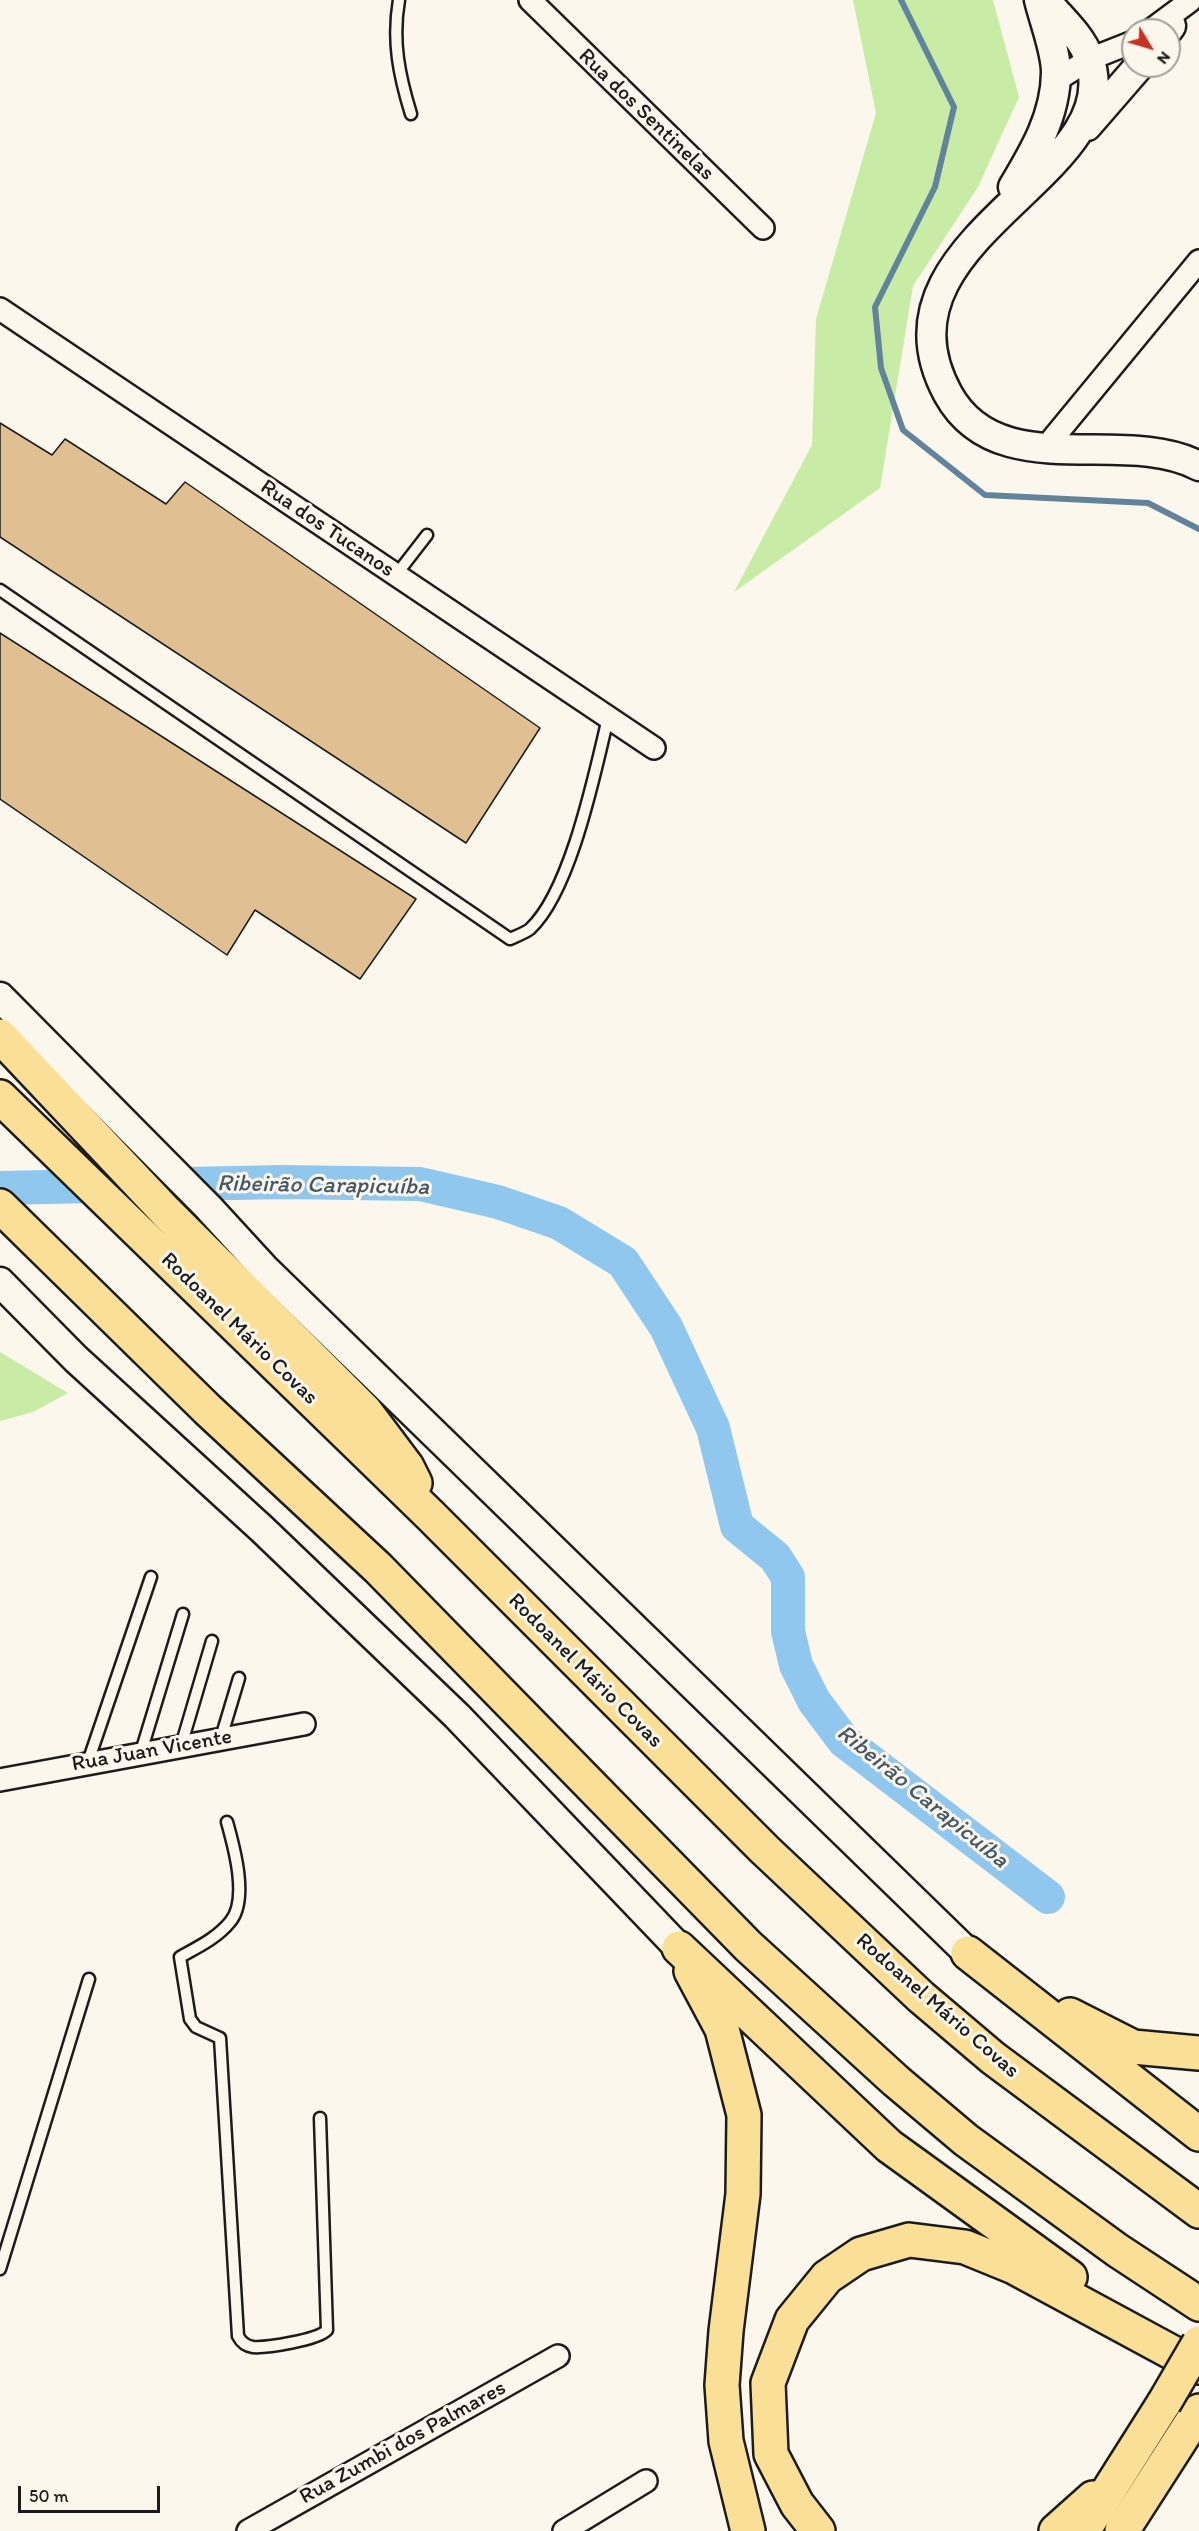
<!DOCTYPE html>
<meta charset="utf-8">
<style>
body{margin:0}
#map{position:relative;width:1199px;height:2531px;overflow:hidden;background:#fbf7ec;font-family:Itim,sans-serif}
canvas{display:block}
.north{position:absolute;left:1121px;top:18px;width:60px;height:60px;box-sizing:border-box;background:#fbf7ec;border:2px solid #a29f99;border-radius:50%;rotate:128deg;font-size:16px;font-weight:700;line-height:24px;text-align:center;color:#1c1c1c}
.north::after{content:'';display:block;margin:auto;width:21px;height:27px;background:#c8321e;clip-path:polygon(50% 0,100% 100%,50% 72%,0 100%)}
.scale{position:absolute;left:18px;top:2486px;width:142px;height:27px;box-sizing:border-box;border:3px solid #1c1c1c;border-top:0;padding-left:8px;font-size:18px;line-height:21px;white-space:nowrap;color:#1c1c1c;-webkit-text-stroke:4px #fbf7ec;paint-order:stroke}
</style>
<div id="map">
<canvas width="1199" height="2531"></canvas>
<div class="north">N</div>
<div class="scale">50 m</div>
</div>
<script>
const c = document.querySelector('canvas').getContext('2d');
c.lineJoin = 'round';
function fill(path, color) { c.fillStyle = color; c.fill(path, 'evenodd'); }
function stroke(path, color, width, dash) { c.strokeStyle = color; c.lineWidth = width; c.lineCap = dash ? 'butt' : 'round'; c.setLineDash(dash || []); c.stroke(path); }
function drawText(font, color, halo, rows, align = 'center') {
  c.font = font + ' Itim,sans-serif'; c.lineWidth = 6; c.setLineDash([]); c.textBaseline = 'middle'; c.strokeStyle = halo; c.fillStyle = color; for (const [text, x, y, turn = 0] of rows) {
    c.save(); c.translate(x, y); c.rotate((+turn || 0) * Math.PI / 180); c.textAlign = isNaN(turn) ? turn : align; if (halo) c.strokeText(text, 0, 0); c.fillText(text, 0, 0); c.restore();
  }
}
fill(new Path2D(`
 M853 0H993L1019 97 978 187 913 286 880 488 734 592 812 445 816 319 876 113Z
 M0 1352 68 1393 33 1412 0 1421Z`), '#c8eca5');
stroke(new Path2D(`
 M901 0 954 107 935 187 875 307 881 368 903 430 985 495 1148 503 1199 529`), '#62839b', 6);
stroke(new Path2D(`
 M0 1188 282 1182 420 1184 498 1202 559 1223 623 1262 666 1327 713 1428 737 1526 775 1557 788 1577V1631L796 1665 814 1701 844 1741 1048 1897`), '#90c7ef', 34);
const building = new Path2D(`
 M0 423 52 455 65 439 166 504 185 482 540 728 466 843 0 537Z
 M0 633 416 899 360 979 255 910 227 955 0 799Z`);
fill(building, '#e0bf92');
stroke(building, '#1c1c1c', 1.5);
const service = new Path2D(`
 M399 0C392 41 399 75 411 114
 M396 575 427 535
 M0 590 510 939C516 936 525 933 530 929 571 891 595 772 608 718
 M221 1738 239 1678
 M181 1746 212 1641
 M141 1752 183 1614
 M88 1762 151 1577
 M227 1822C234 1847 249 1900 230 1922 217 1938 198 1947 180 1957L190 2019 196 2027 220 2038 238 2336C241 2342 246 2346 253 2347 266 2348 318 2340 327 2330L320 2118
 M0 2269 89 1979`);
const minor = new Path2D(`
 M530 0 763 228
 M1151 30 1190 1
 M1055 81 1090 59 1133 42
 M0 309 654 748
 M1045 448 1199 261
 M0 1780 304 1724
 M248 2531 558 2356
 M564 2531 646 2481`);
const secondary = new Path2D(`
 M1045 0C1060 17 1082 37 1089 58 1132 176 863 238 948 394 998 485 1123 426 1199 466
 M1168 30 1171 26
 M1087 126 1139 66
 M1013 187C1034 152 1056 115 1056 72 1056 51 1044 21 1039 0
 M0 997 208 1207 264 1268 968 1953
 M0 1282 76 1359 262 1529 457 1716 679 1948`);
const motorway = new Path2D(`
 M0 1036 166 1212 365 1411 407 1467 415 1483
 M0 1097 430 1515 765 1850 921 1997 993 2058 1199 2211
 M0 1206 208 1410 378 1568 748 1946 896 2081 966 2140 1117 2250 1199 2304
 M679 1948 889 2146 1070 2277
 M968 1953 1199 2134
 M691 1971 722 2029 744 2115 743 2194 726 2331 722 2385 726 2441 748 2531
 M1070 2015 1133 2047 1199 2053
 M818 2531 797 2504 771 2454 768 2383 792 2320 827 2277 861 2254 909 2240 965 2247 1014 2267 1199 2367
 M1056 2531 1093 2498
 M1083 2531 1164 2403
 M1122 2531 1199 2411`);
stroke(service, '#1c1c1c', 15);
stroke(minor, '#1c1c1c', 26);
stroke(secondary, '#1c1c1c', 33);
stroke(motorway, '#1c1c1c', 38);
stroke(service, '#fbf7ec', 10);
stroke(minor, '#fbf7ec', 21);
stroke(secondary, '#fbf7ec', 28);
stroke(motorway, '#fadf96', 33);
const motorwayBridge = new Path2D(`
 M1164 2403 1199 2343`);
stroke(motorwayBridge, '#1c1c1c', 38, []);
stroke(motorwayBridge, '#fadf96', 33);
drawText('22px', '#1c1c1c', '#fbf7ec', [
 ["Rua dos Sentinelas",646,115,44],
 ["Rua dos Tucanos",327,529,34],
 ["Rodoanel Mário Covas",239,1329,44],
 ["Rodoanel Mário Covas",585,1671,45],
 ["Rua Juan Vicente",152,1751,-10],
 ["Rodoanel Mário Covas",937,2006,41],
 ["Rua Zumbi dos Palmares",403,2443,-29]
]);
drawText('italic 24px', '#455866', '#fbf7ec', [
 ["Ribeirão Carapicuíba",323,1186,1],
 ["Ribeirão Carapicuíba",922,1797,39]
]);
</script>
